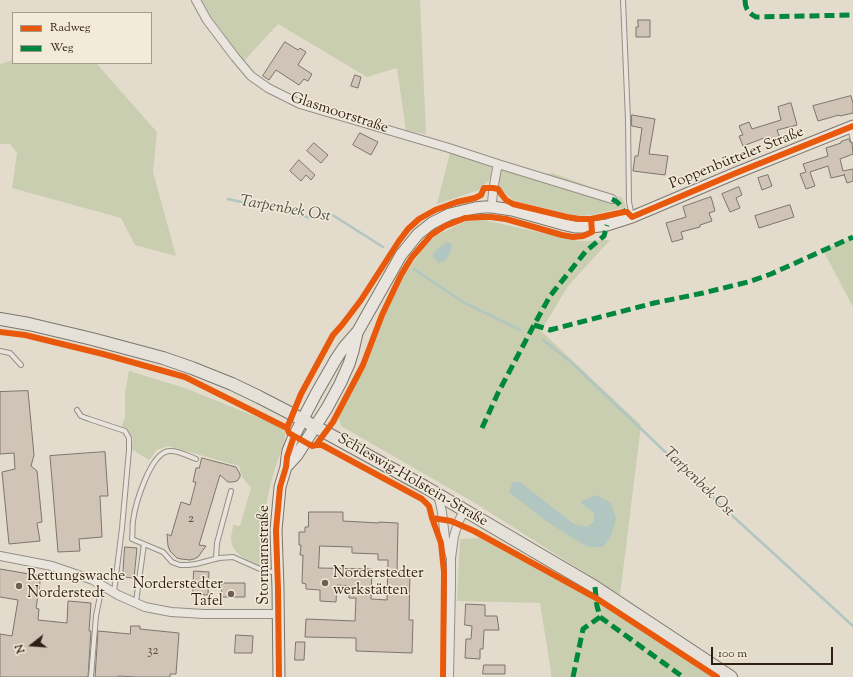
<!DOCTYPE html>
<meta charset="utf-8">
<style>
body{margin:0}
#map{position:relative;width:853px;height:677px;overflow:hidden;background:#e3dccd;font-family:"Sorts Mill Goudy",serif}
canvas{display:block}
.legend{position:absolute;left:12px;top:12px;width:140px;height:52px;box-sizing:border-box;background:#f2ebd9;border:1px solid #a4998a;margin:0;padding:5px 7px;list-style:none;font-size:12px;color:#301d14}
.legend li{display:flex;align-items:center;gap:8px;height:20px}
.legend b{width:20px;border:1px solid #a4998a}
.north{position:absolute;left:12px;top:625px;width:40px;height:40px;-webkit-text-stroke:3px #f2ebd9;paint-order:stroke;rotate:253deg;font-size:11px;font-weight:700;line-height:16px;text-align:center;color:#301d14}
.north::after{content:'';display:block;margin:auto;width:14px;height:18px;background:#301d14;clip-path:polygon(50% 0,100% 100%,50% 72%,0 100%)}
.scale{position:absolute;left:711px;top:647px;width:122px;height:18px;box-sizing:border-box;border:2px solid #301d14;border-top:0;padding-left:5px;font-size:12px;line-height:14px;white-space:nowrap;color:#301d14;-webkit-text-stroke:3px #f2ebd9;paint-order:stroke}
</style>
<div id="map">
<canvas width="853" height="677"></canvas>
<ul class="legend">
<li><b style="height:5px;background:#e8590c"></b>Radweg</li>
<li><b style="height:5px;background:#00873e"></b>Weg</li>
</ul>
<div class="north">N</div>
<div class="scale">100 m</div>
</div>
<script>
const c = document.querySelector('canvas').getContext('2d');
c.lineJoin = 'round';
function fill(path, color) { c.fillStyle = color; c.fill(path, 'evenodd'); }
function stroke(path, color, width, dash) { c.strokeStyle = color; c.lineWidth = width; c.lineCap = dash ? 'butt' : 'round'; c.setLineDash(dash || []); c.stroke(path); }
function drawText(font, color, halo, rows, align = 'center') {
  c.font = font + ' "Sorts Mill Goudy",serif'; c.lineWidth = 3; c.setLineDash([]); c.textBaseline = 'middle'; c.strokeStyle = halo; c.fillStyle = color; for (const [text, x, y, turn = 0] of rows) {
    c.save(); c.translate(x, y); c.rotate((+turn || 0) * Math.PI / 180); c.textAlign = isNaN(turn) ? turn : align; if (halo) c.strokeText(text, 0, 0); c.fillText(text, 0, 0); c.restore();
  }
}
fill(new Path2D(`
 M202 0H420L426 134 406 131 397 68 367 77 278 24 244 61 212 18Z
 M13 60V63H96L157 132 153 172 176 256 135 245 121 218 12 188 17 153 10 144H0V64Z
 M450 153 492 166 490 179 479 190 437 204Z
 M501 161 545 174 552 173 622 198 626 207 592 215 578 216 515 201 505 194 498 185Z
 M484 220 578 241 610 240 568 286 541 331 641 425 620 595 475 503 341 426 338 414 366 366 384 317 404 276 423 248 435 236 466 221ZM520 482 574 524 589 528 594 521V512L603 547Z
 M853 237V307L823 250Z
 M129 371 185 388 274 424 281 427 285 432C286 442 281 452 277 462 274 471 271 481 269 491 263 515 265 540 266 565L264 567C250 562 231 555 231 538 231 534 233 529 233 525L240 526 251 488 242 477 239 466 168 446 157 450 149 460 131 449 133 439 129 432 121 429 125 417V392Z
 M480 538 606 607 712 677H551V672L540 603 457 601 460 539Z`), '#c9ceb0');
fill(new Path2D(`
 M447 242 451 243 452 246 450 253 446 260 439 263 434 258 433 255 437 249Z
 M513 482H520L574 524 588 527 594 521V513L580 502 596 495 611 503 616 519 611 536 603 547H588L571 537 546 521 509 492Z`), '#b1c5c1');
stroke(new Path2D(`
 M228 199 312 218 330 214 334 216 383 247
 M414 269 463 302 520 330
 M543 340 572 363 725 509 853 626`), '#b1c5c1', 2.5);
const building = new Path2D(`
 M638 20H650V37H636V27H638Z
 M285 42 298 50 300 48 306 52 298 65 312 74 308 81 304 79 299 85 276 70 269 80 263 76Z
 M355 75 361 77 358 88 351 86Z
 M851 96 853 103V113L840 116 839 115 818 121 813 106Z
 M791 103 797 125 777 130 780 138 765 142 764 138 743 146 739 136 743 135 739 126 749 122 752 129 781 120 778 107Z
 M632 115 655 119 649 154 668 156 665 175 633 171 635 156H638L642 128 632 126Z
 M360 133 378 142 371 155 353 145Z
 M849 139 850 142 852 143 853 154 840 159 843 171 853 169V181L847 183 844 174V175L831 178 828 166 810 172 815 186 806 189 800 174 806 172 803 164 828 156 826 148 841 143V142Z
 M314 143 328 155 321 163 307 151Z
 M299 160 315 175 311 180 306 175 301 181 290 171Z
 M768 175 772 186 762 190 758 178Z
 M739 187 742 195 736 198 740 208 730 212 722 194Z
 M711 197 715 211 709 213 712 221 700 225V227L681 232 683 239 672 242 666 223 686 217 683 207Z
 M790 205 794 217 759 228 755 216Z
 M28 391 34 455 31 466 37 471 42 522 37 523 40 541 9 544 2 472 15 469 14 453 0 454V392Z
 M105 452 108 496H100L102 537 79 539 80 551 58 552 50 456Z
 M202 458 236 467 240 474V477L237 481 232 482H228L220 475 199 545 206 546 198 557 194 559 190 560 181 559 177 558 170 551 168 546 167 534 171 536 181 502 190 505 196 482H193L196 468H199Z
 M309 512H343V521L379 523V522L398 523 397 571H410L409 620H413L412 653 356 651V638L305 637 306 619 355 621 356 598H349V586L337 585 336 602 320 601V590L306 589V584L302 583 303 555H300L301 545H299V532H305V527H308ZM320 546 352 547V553L378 554V560H388L387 600 371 599 372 569 319 568Z
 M125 547 137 548 134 578 123 577Z
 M0 569 41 576 36 608 39 609 38 620 67 623 68 601 91 603 89 631H91L88 677H0V634L12 636 18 600 0 597Z
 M194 571 209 572 208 595 193 594Z
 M222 583H245V597H222Z
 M466 604 485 605V616H497L499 630H484L483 649H480V659L465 658 466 639H471L472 626 465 625Z
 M131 626H140V629L179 633 176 674H170V677H135L118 676V677H95L98 631 130 634Z
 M236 635 253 636 252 653H235Z
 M296 642H305L304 660H295Z
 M484 665H505V674H483Z`);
fill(building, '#d0c4b6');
stroke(building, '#7c756c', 1);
const lane = new Path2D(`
 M623 0 628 120 629 202 632 217
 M850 128 853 140
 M0 351 10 353 21 365
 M77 410 81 416 89 419 125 431 129 438V450L122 528 114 592
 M196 459C188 456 178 450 169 451 150 453 135 505 133 521 132 527 133 533 132 539L163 552 172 562 180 565H188L196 564 219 558 233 557 260 569 276 573
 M216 559 217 543 231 491
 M136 602 144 544
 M91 677 96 616 102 586`);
const street = new Path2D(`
 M196 0 207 20 235 57 251 76 268 88 300 104 449 148 498 164C495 178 492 192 492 207
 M498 164 612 199
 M438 494 442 512 445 538 450 555
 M0 556 52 566 93 580 118 595 145 607 171 612 204 614H278
 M449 677 451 584V558L454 536 458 523 464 510`);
const secondary = new Path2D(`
 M286 467 297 455 327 408 340 384 349 364 353 351 357 333
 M279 677 278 589 276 530 280 487 286 467 287 457 288 451 294 436 316 394 336 359 344 347 358 331 401 255 418 234 432 223 450 214 475 208 484 207H492L512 210 566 225 575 227H592L607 225 632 217 736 173 853 126`);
const primary = new Path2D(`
 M0 319 29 324 92 339 163 358 192 368 232 384 259 397 292 414 425 487 595 587 731 677`);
stroke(lane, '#958e85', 6);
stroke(street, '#958e85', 10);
stroke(secondary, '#7c756c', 13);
stroke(primary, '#7c756c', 14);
stroke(lane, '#e9e5de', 4);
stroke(street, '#e9e5de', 8);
stroke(secondary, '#e9e5de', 11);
stroke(primary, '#e5e1d9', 12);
stroke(new Path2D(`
 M745 0C745 8 748 13 756 17L853 15
 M612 199C618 202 621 205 624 212
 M534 325 550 330 654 303 703 293 748 282 771 274 853 237
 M482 428 498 393 534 325 550 296 586 251 604 236 607 225
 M595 587 597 606 600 617 683 677
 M573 677 583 629 600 617`), '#00873e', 5, [10, 5]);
stroke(new Path2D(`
 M0 332 25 335 103 354 185 377 287 428 289 433 312 446 316 445H322L422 499 429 506 432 518 451 521 474 531 596 598 717 677
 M287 428 301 394 333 335 342 325 361 300 399 241 408 229 419 219 435 210 457 202 475 198 481 195 484 188H493L498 189 502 195 506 200 513 204 567 217 579 219H591L624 212H627L632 217 736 173 853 126
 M316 445 333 422 363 365 382 315 401 275 412 257 431 235 445 226 465 218 483 217H491L506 219 562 235 573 237 583 236 592 232 591 219
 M432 518 441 543 444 572 443 677
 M279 677 278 589 276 530 280 487 286 467 287 457 294 436`), '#e8590c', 6);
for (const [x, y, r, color] of [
 [325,583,4,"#6f6055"],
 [19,586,4,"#6f6055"],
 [231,594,4,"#6f6055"]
]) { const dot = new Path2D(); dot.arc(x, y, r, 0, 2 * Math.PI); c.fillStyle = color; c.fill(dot); stroke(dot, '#f2ebd9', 1.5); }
drawText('13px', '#59483d', null, [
 ["2",191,520],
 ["32",153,652]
]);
drawText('15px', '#301d14', '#f2ebd9', [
 ["Glasmoorstraße",339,114,18],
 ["Poppenbütteler Straße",737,159,-22],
 ["Schleswig-Holstein-Straße",412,481,30],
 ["Stormarnstraße",265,555,-90]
]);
drawText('15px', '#301d14', '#f2ebd9', [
 ["Norderstedter",333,574],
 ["werkstätten",333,591],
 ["Rettungswache",27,577],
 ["Norderstedt",27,594],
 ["Norderstedter",223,585,"right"],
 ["Tafel",223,602,"right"]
], 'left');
drawText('italic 16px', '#504c46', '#f2ebd9', [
 ["Tarpenbek Ost",285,210,10],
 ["Tarpenbek Ost",698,483,44]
]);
</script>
